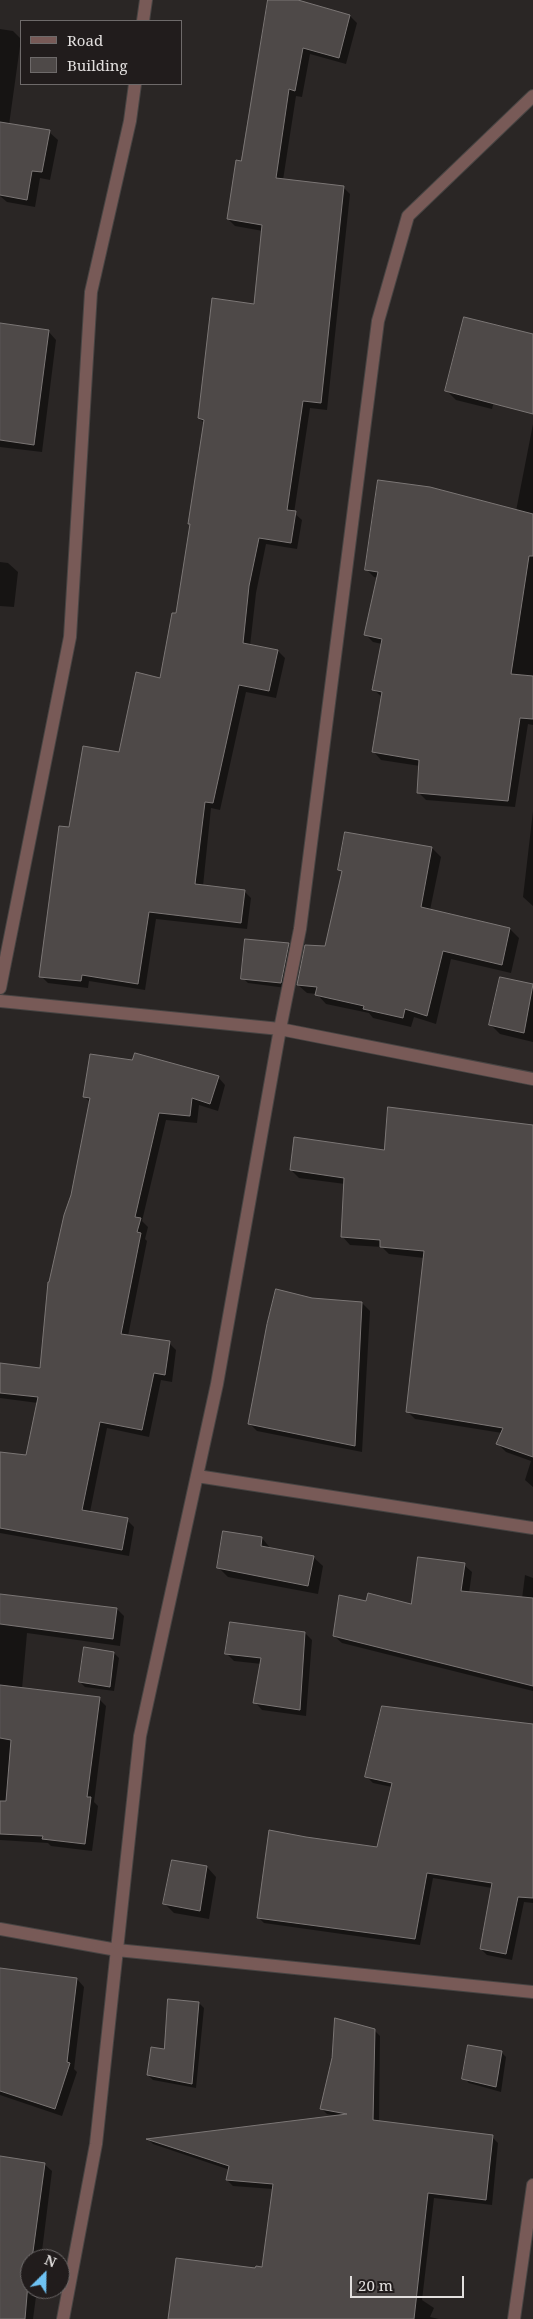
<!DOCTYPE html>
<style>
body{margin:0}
#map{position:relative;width:533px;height:2319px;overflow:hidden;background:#2a2625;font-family:"Noto Serif",serif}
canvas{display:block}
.legend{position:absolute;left:20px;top:20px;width:162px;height:65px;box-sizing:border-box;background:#211c1c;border:1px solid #6e6a6a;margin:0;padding:6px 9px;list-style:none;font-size:15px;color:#e2dfde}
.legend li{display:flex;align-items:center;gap:10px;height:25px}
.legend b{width:25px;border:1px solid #6e6a6a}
.north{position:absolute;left:20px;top:2249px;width:50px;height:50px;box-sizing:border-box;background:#211c1c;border:1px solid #6e6a6a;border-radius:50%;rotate:23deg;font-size:14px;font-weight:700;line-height:20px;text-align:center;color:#e2dfde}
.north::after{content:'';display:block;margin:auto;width:18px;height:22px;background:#6ec2f3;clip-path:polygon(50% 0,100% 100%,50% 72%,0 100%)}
.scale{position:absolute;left:350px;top:2276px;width:114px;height:22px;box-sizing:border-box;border:2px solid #e2dfde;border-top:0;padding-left:6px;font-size:15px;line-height:18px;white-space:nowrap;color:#e2dfde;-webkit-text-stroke:4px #211c1c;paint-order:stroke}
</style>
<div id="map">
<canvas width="533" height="2319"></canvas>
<ul class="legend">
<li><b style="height:6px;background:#785a57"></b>Road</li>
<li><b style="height:14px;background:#4e4948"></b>Building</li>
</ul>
<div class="north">N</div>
<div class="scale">20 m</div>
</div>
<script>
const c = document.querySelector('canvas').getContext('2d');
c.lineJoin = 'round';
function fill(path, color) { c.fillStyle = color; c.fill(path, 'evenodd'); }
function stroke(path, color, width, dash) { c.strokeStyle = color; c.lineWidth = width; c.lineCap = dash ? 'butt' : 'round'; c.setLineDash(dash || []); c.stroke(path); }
fill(new Path2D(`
 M269 0H286L350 16 357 23 346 64 310 54 302 97 296 96 283 180 343 187 350 194 327 410 310 408 294 513 302 520 297 549 266 544 256 593 250 646 278 651 285 658 276 698 246 692 220 810 211 808 203 886 244 891 251 898 247 929 156 919 145 990 89 981 88 988 48 983 41 976 70 829 120 754 161 679 177 615 191 526 189 523 205 424 199 418 255 305 263 231 235 226 228 219 242 162Z
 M0 29 13 31 21 39 9 125 49 132 58 140 50 180 40 178 35 207 7 202 0 196Z
 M0 324 48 331 56 340 42 452 0 447Z
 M510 337 492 409 456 400 447 391Z
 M533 424V725L528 724 515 807 426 800 418 792 420 766 381 760 374 752 382 697 373 689 382 644 373 642 366 635 378 578 374 577 367 570 516 511Z
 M0 562 8 563 18 572 14 607 0 606Z
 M533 811V906L523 897Z
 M432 848 441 857 430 910 510 929 519 938 511 973 451 959 436 1024 414 1017 411 1027 373 1018 369 1013 326 1004 317 994 307 993 298 985 326 948 343 873 339 870Z
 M288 944 293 949 286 988 248 983 243 978Z
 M501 978 533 985V1042L500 1034 491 1025Z
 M218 1077 225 1085 218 1111 199 1105 197 1123 166 1120 142 1221 148 1227 145 1239 147 1241 128 1336 169 1343 176 1350 172 1382 161 1380 149 1437 107 1428 90 1512 127 1520 134 1527 129 1556 0 1533V1453L27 1457 38 1403 0 1398V1365L41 1369 90 1102 85 1097Z
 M533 1140V1487L525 1480 531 1461 506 1452 498 1444 502 1433 415 1419 407 1411 424 1258 389 1254 382 1247 350 1245 342 1236 345 1184 299 1178 291 1170 385 1152Z
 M312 1300 362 1303 370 1311 362 1452 257 1431 250 1424Z
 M262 1538 271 1549 313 1557 323 1566 318 1594 228 1577 218 1567Z
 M464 1565 472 1572 469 1593 522 1599 525 1575 533 1578V1691L342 1643 334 1636 367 1603 412 1605Z
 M0 1596 117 1609 124 1616 120 1646 27 1633 22 1689 99 1699 106 1706 94 1802 98 1806 92 1851 51 1846 48 1843 0 1840Z
 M305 1633 312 1640 306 1716 262 1710 255 1702 262 1664 234 1661 226 1653Z
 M114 1653 119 1658 114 1691 85 1687 80 1682Z
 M533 1725V1903L524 1902 512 1960 487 1955 481 1949 492 1888 433 1878 420 1945 264 1923 258 1917 305 1839 377 1848 392 1787 373 1783 367 1777Z
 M207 1867 216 1877 209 1919 174 1913 165 1904Z
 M0 1971 77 1979 84 1987 74 2069 77 2072 62 2116 0 2095Z
 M199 2003 204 2008 196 2088 153 2080 148 2075Z
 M374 2030 380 2036 379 2122 492 2137 498 2143 492 2205 434 2198 422 2300 434 2308 430 2317 439 2319H170L256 2270 263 2269 273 2189 233 2186 227 2180 230 2170 153 2144 149 2140 336 2116 327 2114 321 2108Z
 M501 2052 506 2057 501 2092 469 2083 464 2078Z
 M0 2157 44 2164 52 2171 41 2259H30V2289H37L33 2319H0Z`), '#0007');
const building = new Path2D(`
 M268 0H298L350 15 339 58 303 48 295 91 289 89 276 178 344 186 321 403 303 401 287 510 296 511 291 543 259 538 249 586 243 643 278 650 269 691 239 685 213 803 205 802 195 884 245 890 241 923 149 912 138 984 82 975 81 981 39 977 59 826 69 827 83 746 119 752 136 672 160 678 172 613H176L190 524H188L204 420 198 418 212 298 254 304 262 225 227 219 236 160 241 161Z
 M0 122 50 130 42 172 32 171 27 200 0 195Z
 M464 317 533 334V414L445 391Z
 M0 323 49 330 34 445 0 440Z
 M378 480 430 487 533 514V556H529L511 674 533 676V719L520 718 508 801 417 793 419 760 372 752 382 692 372 690 382 639 364 635 378 572 365 570Z
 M345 832 432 847 421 907 510 928 502 965 443 951 427 1016 405 1009 403 1018 363 1009 364 1006 315 995 317 987 297 985 305 945 325 946 342 871 338 870Z
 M245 939 289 943 281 983 241 979Z
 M500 977 533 984 524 1033 489 1025Z
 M135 1053 219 1076 210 1104 192 1098 190 1116 159 1113 135 1217 141 1218 137 1232 141 1233 121 1334 170 1341 165 1375 154 1373 142 1430 100 1422 82 1510 128 1518 122 1550 0 1528V1452L26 1455 38 1397 0 1393V1363L40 1368 48 1282H49L64 1215 71 1195 90 1098 83 1097 90 1054 132 1060Z
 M388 1107 533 1125V1457L496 1444 503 1428 406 1412 424 1251 380 1247V1240L341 1237 344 1178 290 1170 294 1137 384 1150Z
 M276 1289 312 1298 362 1302 355 1446 248 1424 267 1324Z
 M223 1531 262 1537 261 1546 314 1556 308 1586 217 1568Z
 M418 1557 465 1563 461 1591 533 1598V1686L333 1636 339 1595 366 1601 368 1593 411 1604Z
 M0 1594 117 1608 113 1639 0 1624Z
 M230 1622 305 1632 300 1710 253 1703 261 1658 225 1654Z
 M84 1647 114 1652 110 1687 79 1682Z
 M0 1685 100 1697 87 1797H91L85 1844 42 1839 43 1836 0 1834V1801H6L11 1740 0 1738Z
 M382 1706 533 1724V1898L518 1897 506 1954 480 1949 492 1883 427 1873 415 1939 257 1918 269 1830 306 1837 377 1847 392 1783 365 1777Z
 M172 1860 207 1866 200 1911 163 1904Z
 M0 1968 77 1978 67 2062 70 2063 55 2109 0 2091Z
 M168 1999 199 2002 192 2084 147 2075 151 2047 164 2049Z
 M335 2018 375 2029 373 2120 493 2135 486 2200 428 2193 414 2319H168L176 2258 255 2268 256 2266 262 2267 273 2184 226 2180 229 2166 146 2139 347 2114 320 2109 332 2058Z
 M468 2045 502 2051 496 2087 462 2079Z
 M0 2156 45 2163 32 2259H30L25 2319H0Z`);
fill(building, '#4e4948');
stroke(building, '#7b7675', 1);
const street = new Path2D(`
 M143 21 146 0
 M0 988 70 637 91 292 130 121 135 84
 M0 1001 280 1029 533 1079
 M197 1476 533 1528
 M0 1929 117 1950 533 1992
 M63 2319 96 2144 140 1736 217 1384 280 1029 300 929 378 321 408 216 533 96
 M514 2319 533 2185`);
stroke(street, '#474443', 14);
stroke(street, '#785a57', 12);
</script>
